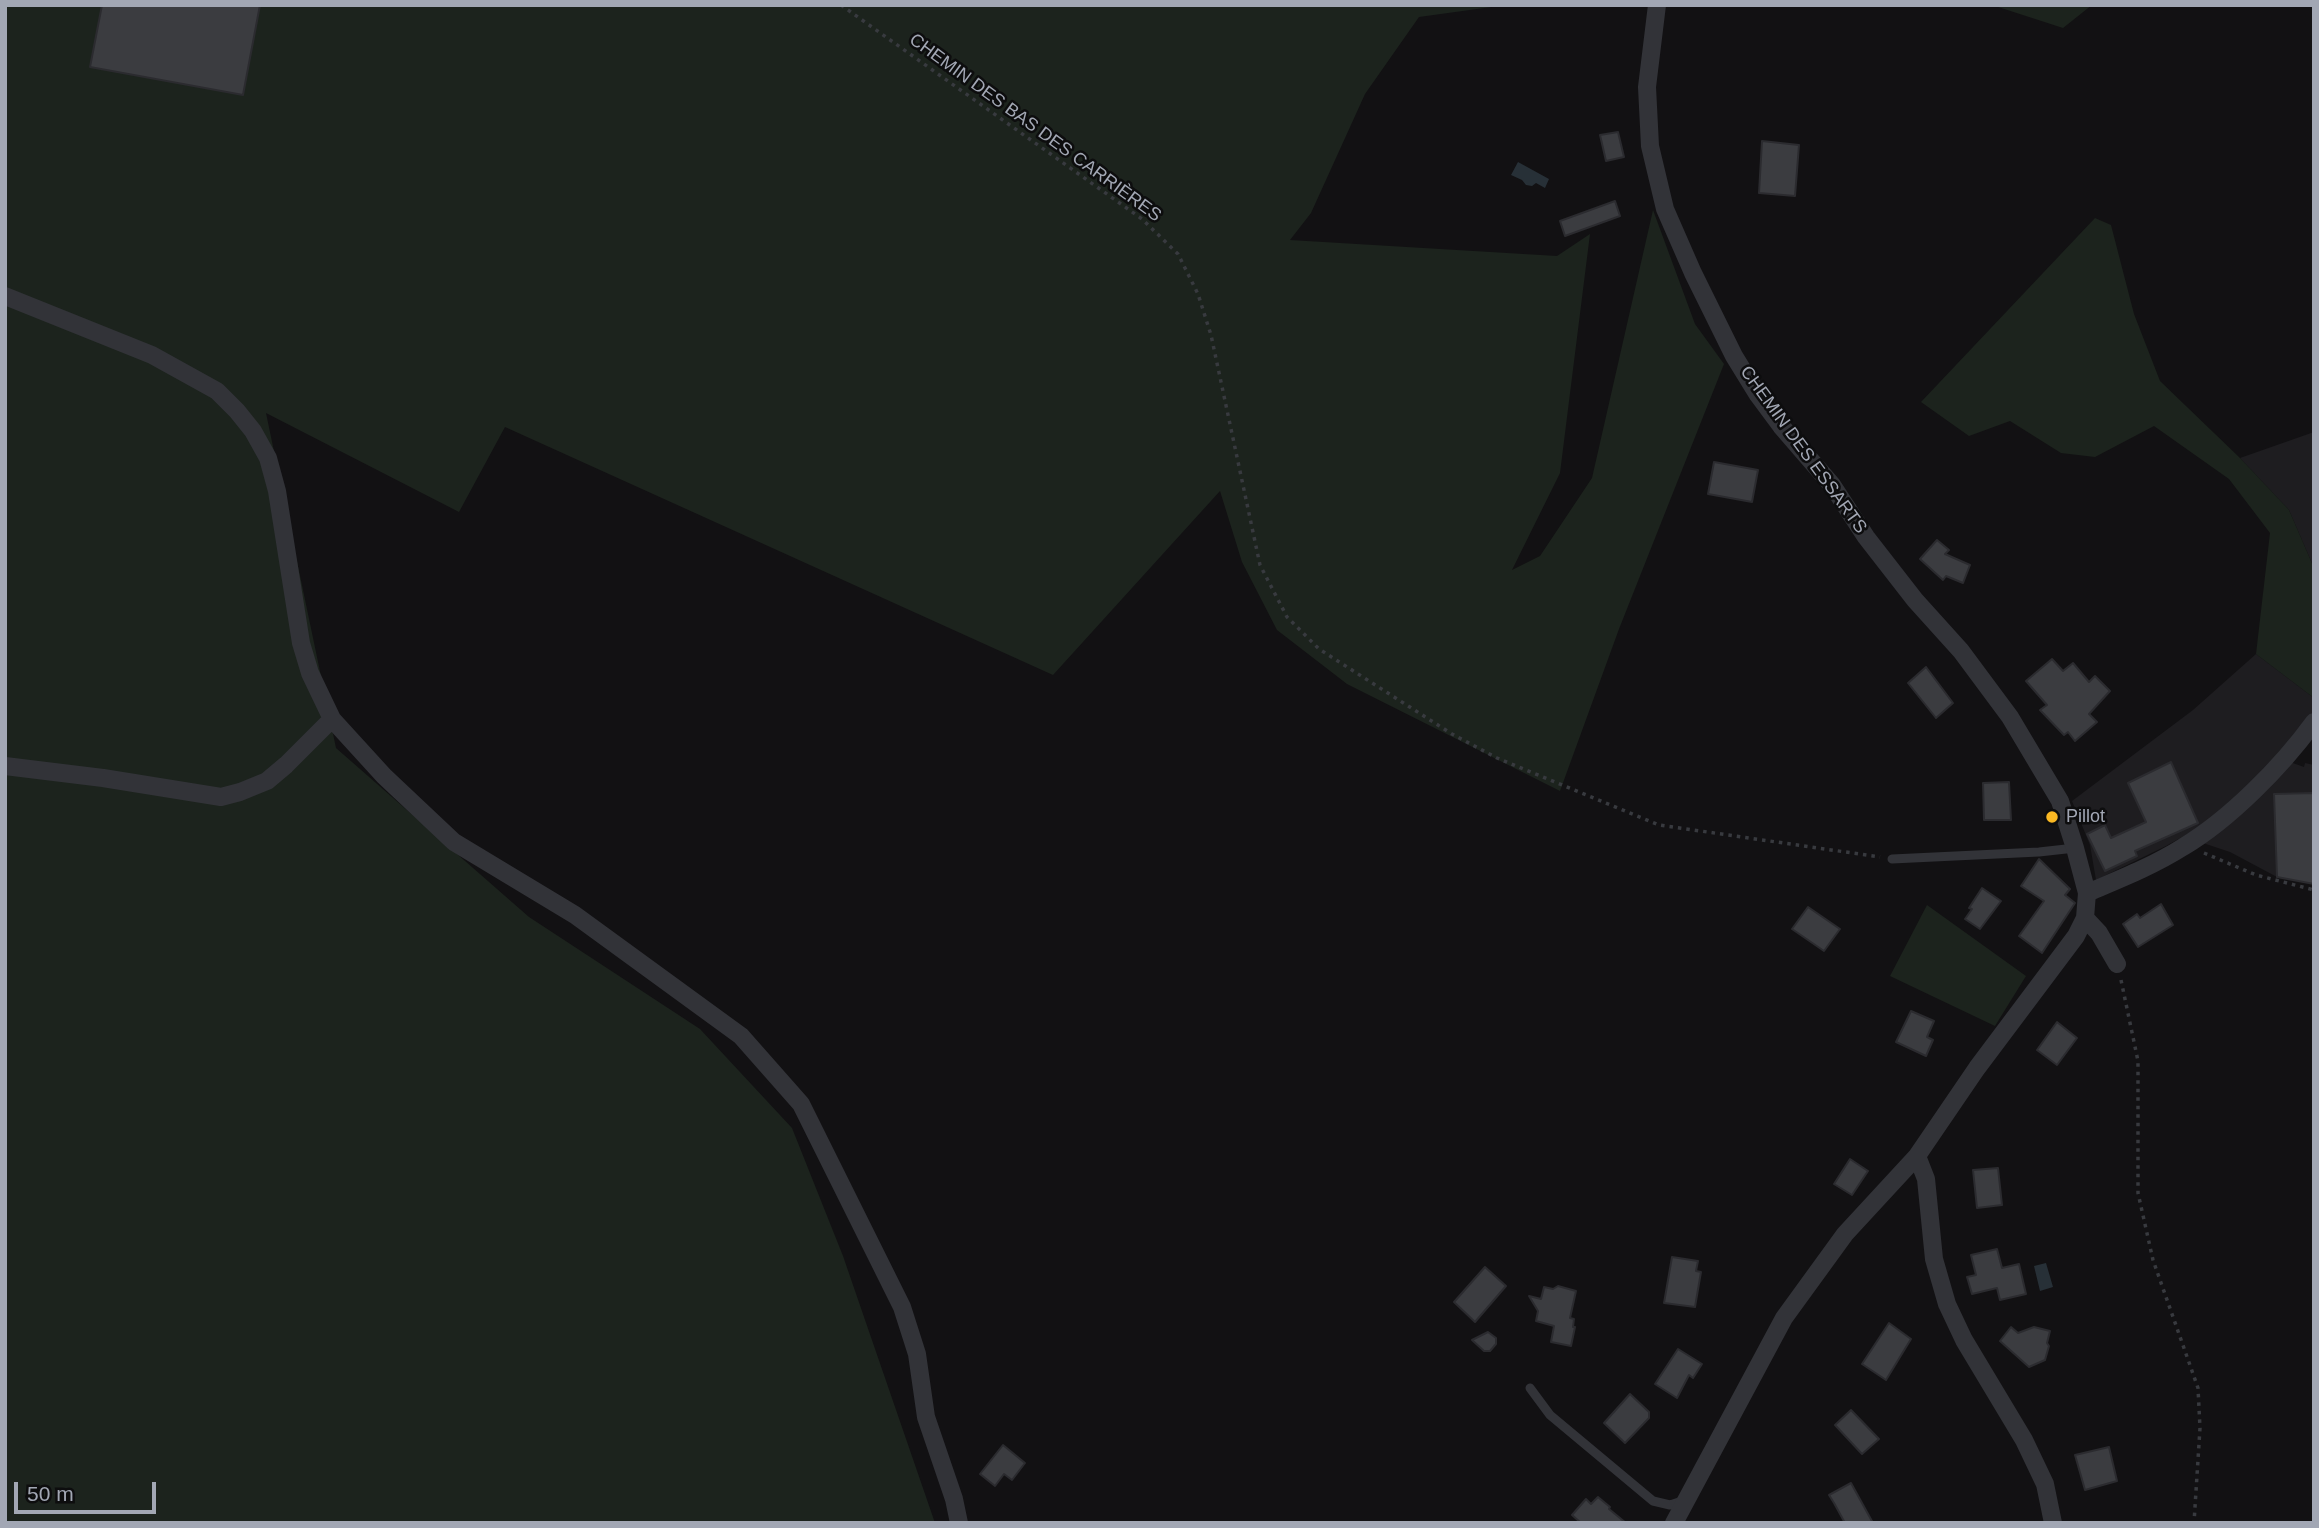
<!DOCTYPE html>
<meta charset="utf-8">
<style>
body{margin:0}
#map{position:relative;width:2319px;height:1528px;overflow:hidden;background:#121113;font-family:Helvetica,sans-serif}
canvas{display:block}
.frame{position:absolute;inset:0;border:7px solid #a2a7b4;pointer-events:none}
.scale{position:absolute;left:14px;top:1482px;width:142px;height:32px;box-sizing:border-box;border:4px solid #a2a7b4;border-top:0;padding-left:9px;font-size:21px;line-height:24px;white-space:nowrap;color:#a2a7b4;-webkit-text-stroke:5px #0d0d0e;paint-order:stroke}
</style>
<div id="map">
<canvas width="2319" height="1528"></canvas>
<div class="frame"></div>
<div class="scale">50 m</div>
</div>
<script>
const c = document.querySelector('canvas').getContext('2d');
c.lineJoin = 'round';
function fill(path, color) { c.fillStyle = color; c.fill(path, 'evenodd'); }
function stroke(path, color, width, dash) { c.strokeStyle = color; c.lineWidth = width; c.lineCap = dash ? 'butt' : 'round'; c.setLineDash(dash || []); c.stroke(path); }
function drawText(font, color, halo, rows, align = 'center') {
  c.font = font + ' Helvetica,sans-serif'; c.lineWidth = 5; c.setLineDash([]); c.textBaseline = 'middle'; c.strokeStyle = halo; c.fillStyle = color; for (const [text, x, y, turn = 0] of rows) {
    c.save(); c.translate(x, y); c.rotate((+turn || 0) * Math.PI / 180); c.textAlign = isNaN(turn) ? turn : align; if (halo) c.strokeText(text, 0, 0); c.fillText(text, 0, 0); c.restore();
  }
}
fill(new Path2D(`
 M2314 432V568L2289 510 2240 458Z
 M2256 654 2314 698V710L2306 722 2270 768 2200 827 2166 846 2096 880 2090 845 2072 801 2193 710Z
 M2290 762 2304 767 2305 763 2314 765V884L2277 877 2230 852 2200 842Z`), '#1e1d20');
fill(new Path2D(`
 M5 5H1506L1419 17 1365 94 1311 213 1290 240 1557 256 1590 234 1560 473 1512 570 1540 556 1592 478 1653 210 1695 324 1724 364 1619 629 1560 791 1347 684 1277 630 1242 562 1220 491 1053 675 505 427 459 512 266 413 336 748 529 917 700 1029 792 1128 843 1256 935 1523H5Z
 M1992 5H2092L2063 28Z
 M2095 218 2111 225 2134 314 2160 381 2240 458 2289 510 2314 568V698L2256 654 2270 533 2229 479 2154 426 2095 457 2061 453 2010 421 1969 436 1921 402Z
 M1927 905 2026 976 1995 1026 1890 976Z`), '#1c231d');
fill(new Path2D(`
 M1518 162 1549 179 1545 188 1536 183 1532 186 1526 185 1522 180 1511 175Z
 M2046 1263 2053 1287 2040 1291 2034 1266Z`), '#273037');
const building = new Path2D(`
 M102 5H260L243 95 90 67Z
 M1618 132 1624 157 1606 161 1600 135Z
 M1762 141 1799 145 1795 196 1759 193Z
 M1615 201 1620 216 1565 236 1560 221Z
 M1714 462 1758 470 1752 502 1708 494Z
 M1937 540 1949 550 1945 554 1970 565 1963 583 1946 576 1943 580 1920 559Z
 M2052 659 2063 671 2073 663 2089 682 2095 676 2110 691 2089 714 2097 722 2075 741 2068 732 2064 735 2040 710 2047 705 2026 681Z
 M1926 667 1953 703 1936 718 1908 683Z
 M2171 762 2198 823 2135 851 2137 856 2105 871 2087 834 2105 825 2111 838 2146 822 2128 783Z
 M2009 782 2011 820H1984L1983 783Z
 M2314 793V884L2277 877 2274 794Z
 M2039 859 2070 889 2065 895 2075 903 2042 953 2019 936 2044 901 2021 886Z
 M1982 888 2001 901 1980 929 1965 919 1972 909 1969 908Z
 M2161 904 2173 925 2138 947 2123 924 2137 914 2140 918Z
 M1808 907 1840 929 1824 951 1792 929Z
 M1911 1011 1934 1021 1927 1037 1933 1040 1926 1056 1896 1042Z
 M2057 1022 2077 1038 2057 1065 2037 1050Z
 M1850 1159 1868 1171 1852 1195 1834 1184Z
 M1998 1168 2002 1205 1977 1208 1973 1170Z
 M1997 1249 2002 1268 2019 1264 2026 1294 2000 1300 1997 1288 1972 1294 1967 1277 1976 1275 1971 1255Z
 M1672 1257 1698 1261 1696 1271 1701 1272 1695 1307 1664 1303Z
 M1485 1267 1506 1286 1475 1322 1454 1302Z
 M1558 1286 1576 1291 1570 1318 1574 1319 1573 1327H1575L1571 1346 1551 1342 1554 1326 1536 1321 1538 1311 1529 1296 1541 1299 1544 1287 1553 1289Z
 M1889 1323 1911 1339 1886 1380 1862 1364Z
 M2011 1327 2018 1333 2034 1327 2050 1331 2047 1343 2049 1346 2045 1360 2029 1367 2000 1341Z
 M1488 1332 1496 1338V1344L1490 1351H1484L1472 1340Z
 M1678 1349 1702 1364 1693 1378 1689 1375 1677 1398 1655 1384Z
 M1630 1394 1649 1412V1418L1625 1443 1604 1423Z
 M1851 1410 1879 1439 1862 1454 1835 1425Z
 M1003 1445 1025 1463 1012 1480 1004 1474 995 1486 980 1474Z
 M2109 1447 2117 1481 2085 1490 2075 1455Z
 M1851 1483 1873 1523H1845L1834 1503 1829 1495Z
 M1598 1497 1610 1507 1609 1509 1626 1523H1581L1572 1515 1586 1499 1591 1504Z`);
fill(building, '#3b3c40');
stroke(building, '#2b2b2f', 2);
stroke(new Path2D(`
 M841 5 1142 219 1178 254 1198 294 1211 335 1260 565 1287 617 1319 649 1452 734 1497 758 1659 825 1880 857
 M2204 853 2256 875 2314 890
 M2121 980 2138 1061V1193L2153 1260 2198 1388 2200 1428 2194 1523`), '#383a3f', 3.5, [3.5, 5]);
stroke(new Path2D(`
 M1892 859 2039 852 2075 848
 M1530 1388 1550 1415 1653 1501 1670 1505 1685 1500`), '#323338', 9);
stroke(new Path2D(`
 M1657 5 1647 87 1650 146 1665 209 1693 273 1734 356 1758 395 1781 426 1832 485 1866 537 1915 600 1961 651 2010 717 2060 801 2075 848 2087 893 2085 918 2076 936 1977 1068 1917 1156 1845 1234 1784 1318 1674 1523
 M5 296 152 355 217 391 237 411 253 431 268 458 277 491 301 643 310 673 332 719 384 776 454 842 575 915 741 1036 801 1104 902 1307 917 1354 926 1417 954 1499 959 1523
 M5 766 103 778 221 797 240 792 267 781 286 765 332 719
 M2087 893C2120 879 2153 866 2183 847 2230 819 2282 766 2314 722
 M2085 918 2099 933 2117 964
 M1917 1156 1926 1179 1934 1259 1947 1304 1964 1340 2024 1440 2045 1484 2053 1523`), '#323338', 18);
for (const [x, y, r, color] of [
 [2052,817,7,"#fab823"]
]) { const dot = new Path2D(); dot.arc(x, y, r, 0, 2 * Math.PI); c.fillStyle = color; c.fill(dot); stroke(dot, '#0d0d0e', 2.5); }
drawText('18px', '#a2a7b4', '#0d0d0e', [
 ["CHEMIN DES BAS DES CARRIÈRES",1035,128,36],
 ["CHEMIN DES ESSARTS",1803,450,54]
]);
drawText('18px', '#a2a7b4', '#0d0d0e', [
 ["Pillot",2066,817]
], 'left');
</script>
